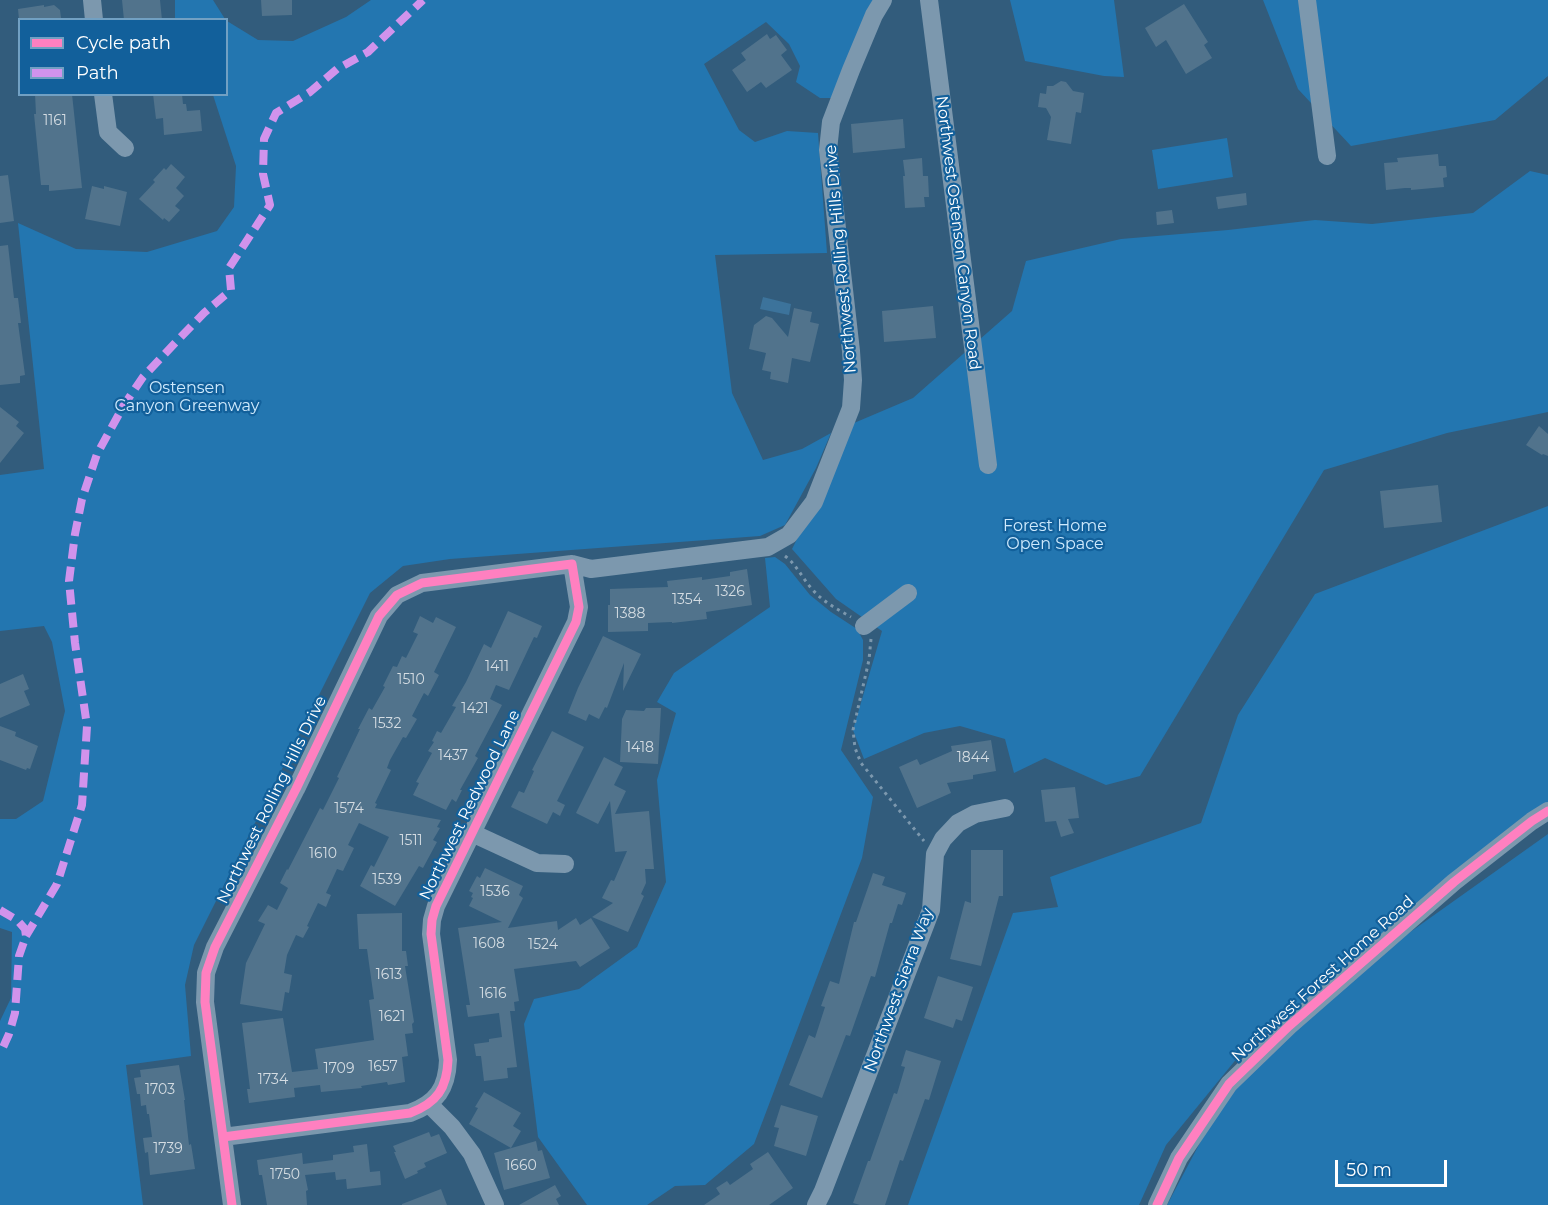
<!DOCTYPE html>
<style>
body{margin:0}
#map{position:relative;width:1548px;height:1205px;overflow:hidden;background:#325c7c;font-family:Montserrat,sans-serif}
canvas{display:block}
.legend{position:absolute;left:18px;top:18px;width:210px;height:78px;box-sizing:border-box;background:#12609b;border:2px solid #71a0c3;margin:0;padding:8px 10px;list-style:none;font-size:18px;color:#fff}
.legend li{display:flex;align-items:center;gap:12px;height:30px}
.legend b{width:30px;border:2px solid #71a0c3}
.scale{position:absolute;left:1335px;top:1160px;width:112px;height:27px;box-sizing:border-box;border:3px solid #fff;border-top:0;padding-left:8px;font-size:18px;line-height:21px;white-space:nowrap;color:#fff;-webkit-text-stroke:4px #12609b;paint-order:stroke}
</style>
<div id="map">
<canvas width="1548" height="1205"></canvas>
<ul class="legend">
<li><b style="height:8px;background:#ff80c0"></b>Cycle path</li>
<li><b style="height:8px;background:#d193ec"></b>Path</li>
</ul>
<div class="scale">50 m</div>
</div>
<script>
const c = document.querySelector('canvas').getContext('2d');
c.lineJoin = 'round';
function fill(path, color) { c.fillStyle = color; c.fill(path, 'evenodd'); }
function stroke(path, color, width, dash) { c.strokeStyle = color; c.lineWidth = width; c.lineCap = dash ? 'butt' : 'round'; c.setLineDash(dash || []); c.stroke(path); }
function drawText(font, color, halo, rows, align = 'center') {
  c.font = font + ' Montserrat,sans-serif'; c.lineWidth = 4.5; c.setLineDash([]); c.textBaseline = 'middle'; c.strokeStyle = halo; c.fillStyle = color; for (const [text, x, y, turn = 0] of rows) {
    c.save(); c.translate(x, y); c.rotate((+turn || 0) * Math.PI / 180); c.textAlign = isNaN(turn) ? turn : align; if (halo) c.strokeText(text, 0, 0); c.fillText(text, 0, 0); c.restore();
  }
}
fill(new Path2D(`
 M175 0H213L225 19H175Z
 M371 0H878L834 98H820L796 82 800 66 789 44 766 22 704 64 739 130 755 142 787 131 818 133 827 253 715 255 732 393 763 460 802 449 831 433 816 468 785 525 760 536 450 559 403 566 370 593 194 945 185 985 191 1056 126 1065 143 1205H0V1021L11 998 12 932 0 928V819H16L43 801 65 711 52 642 44 626 0 631V475L44 469 18 223 76 249 147 252 217 231 234 207 236 166 213 95 226 94 227 21 258 40 293 41 346 17Z
 M1010 0H1114L1124 77 1104 76 1025 61Z
 M1263 0H1548V76L1495 120 1351 146 1298 89Z
 M1227 138 1233 177 1158 189 1152 150Z
 M1530 171 1548 175V412L1447 433 1324 470 1140 776 1106 785 1045 758 1014 773 1005 739 960 726 924 733 864 759 853 730 882 631 836 599 792 549 841 452 854 423 913 398 1012 311 1026 261 1121 239 1228 230 1315 220 1372 224 1473 213Z
 M1548 506V803L1278 1029 1256 1035 1166 1145 1139 1205H908L1013 913 1058 907 1050 877 1201 823 1238 715 1315 594Z
 M775 557 785 564 810 595 831 612 857 629 863 640V660L841 750 873 797 862 858 754 1144 705 1185 675 1186 647 1205H587L538 1137 524 1024 534 999 579 989 637 947 666 882 657 780 676 713 657 702 674 673 770 607 765 558Z
 M1548 834V1205H1167L1202 1139 1232 1087 1385 950Z`), '#2376b0');
fill(new Path2D(`
 M763 297 791 304 789 315 760 309Z`), '#3c739b');
fill(new Path2D(`
 M122 0H160L162 20H124Z
 M261 0H292V15L262 16Z
 M1184 4 1208 42 1204 45 1212 58 1186 74 1166 40 1156 47 1145 28Z
 M44 5V7L54 5 60 10 61 18 57 20H19L18 9Z
 M767 34 770 39 776 35 787 50 781 55 792 70 766 88 761 82 747 92 732 70 746 60 741 53Z
 M1061 81 1066 82 1073 91 1084 93 1081 113 1076 112 1071 144 1047 140 1051 117 1046 108 1038 107 1040 93 1046 94 1047 86H1053Z
 M35 94H72L82 188 49 191V185H41L34 114H36Z
 M153 94H182L183 104H186L187 111 200 110 202 131 164 135 163 118 156 119Z
 M903 119 905 148 853 153 851 124Z
 M1438 154 1439 166H1446L1447 177 1443 178 1444 187 1411 190V188H1405L1386 190 1384 163 1398 162 1397 158Z
 M922 158 923 176H928L929 197H924L925 207 905 208 903 176H905L903 160Z
 M171 164 185 177 176 188 184 196 175 206 180 210 169 222 164 218 163 220 139 199 155 182 153 180 164 168 166 170Z
 M8 175 14 221 0 223V176Z
 M92 186 104 189V186L127 192 120 226 85 219Z
 M1246 193 1247 205 1218 209 1216 197Z
 M1172 210 1174 223 1157 225 1156 212Z
 M8 245 14 298H18L21 323H18L25 375 20 376V383L0 385V246Z
 M933 306 936 338 884 342 882 311Z
 M794 308 812 312 810 322 819 324 810 362 792 358 788 383 770 379 771 372 762 370 766 353 749 349 754 325 766 316 772 318 788 337Z
 M0 407 19 422 16 426 24 433 0 463Z
 M1539 426 1548 434V456L1543 454 1542 455 1526 445Z
 M1438 485 1442 522 1384 528 1380 491Z
 M747 569 752 605 706 612 707 619 672 623V622L648 623V631L608 632V605H610V589L668 587 667 581 702 577V580L730 576V572Z
 M508 611 542 626 537 638 534 637 509 690 496 685 490 699 502 705 475 756 478 758 460 790H462L456 802 452 799 446 810 413 795 419 783 416 782 432 753 428 751 434 742 432 741 437 731 441 733 456 707 452 706 466 682 484 644 491 648Z
 M420 616 433 623 436 617 456 627 434 672 439 675 428 696 424 693 412 716 417 719 406 738 403 737 390 760 387 768 391 770 375 803 377 804 375 808 441 820 437 827 440 828 433 840 437 842 423 868 419 866 395 906 360 886 371 865 374 867 389 837 359 823 348 845 354 848 343 871 337 869 326 893 331 895 326 907 318 903 307 926 309 927 303 938 296 935 287 955 284 973 292 975 289 993 285 992 282 1011 240 1004 246 963 265 924 258 921 268 905 277 910 288 888 280 883 287 869 288 870 320 808 323 810 339 778 337 777 360 729H358L369 708 372 710 385 687 383 686 393 666 397 667 402 656 406 658 418 634 413 632Z
 M603 636 641 654 623 691 624 663 607 708 605 707 599 719 589 714 586 721 568 713 578 688Z
 M23 674 29 689 24 691 30 705 0 718V684Z
 M646 708H661L658 764 620 762 622 719 626 710 644 711Z
 M0 726 16 732 15 736 38 746 30 769 27 768 26 770 0 760Z
 M552 731 584 747 557 801 565 805 560 816 553 812 547 824 511 807 519 791 524 793 534 771 532 770Z
 M991 740 996 771 973 775V779L947 783 951 793 917 808 899 767 917 759 920 765 952 751 951 746Z
 M604 757 623 767 614 785 626 791 615 814 649 811 654 869H645L646 883 641 894 644 896 628 932 592 917 613 903 602 898 611 880 614 881 627 851 615 852 610 801 598 824 576 813Z
 M1075 787 1079 818 1068 819 1074 833 1061 837 1056 821 1045 822 1041 790Z
 M971 850H1003V896H999L981 966 950 959 965 901 971 903Z
 M485 868 523 886 519 895 523 898 508 928 557 921 558 930 576 918 580 925 591 918 610 948 580 967 576 961 514 969 519 1001 514 1002 515 1011H510L517 1067 507 1068 508 1078 484 1081 481 1056H476L474 1044 489 1042V1039L502 1037 499 1013 468 1017 466 1005H470L458 928 502 922 469 906 473 898 471 897 473 893 469 891 477 876 480 878Z
 M873 873 885 877 882 885 906 893 902 905 898 904 892 923H890L875 977 871 976 850 1036 846 1035 822 1098 789 1085 809 1035 815 1038 825 1007 821 1006 830 981 839 984 854 922H856Z
 M402 913V951H406L408 966H405L414 1022 412 1024 413 1033 405 1034 408 1056 402 1057 405 1082 388 1085 387 1082 361 1086 362 1088 321 1092 320 1085 294 1088 295 1097 249 1103 247 1089H250L242 1023 283 1018 292 1072 318 1069 315 1049 374 1040 369 1000 374 999 367 949H359L357 914Z
 M938 976 973 987 962 1021 956 1019 953 1028 924 1018Z
 M906 1050 941 1061 929 1100 925 1099 903 1161 900 1160 885 1205H860L853 1203 868 1161H870L894 1093 897 1094 905 1067 901 1066Z
 M179 1065 185 1100H184L189 1145 191 1144 195 1169 150 1175 148 1152 145 1153 143 1138 152 1137 149 1114H147L146 1105 141 1106 140 1094H137L134 1078 141 1077 140 1070Z
 M484 1092 521 1113 513 1126 521 1131 511 1148 469 1124 478 1108 475 1107Z
 M781 1105 818 1116 806 1156 774 1146 779 1128 774 1127Z
 M429 1132 431 1137 439 1134 447 1153 424 1163 426 1167 417 1171 418 1173 405 1179 394 1152H396L393 1146Z
 M536 1141 538 1151 542 1150 550 1178 504 1190 494 1153Z
 M367 1144 370 1172 380 1171 381 1185 347 1189 346 1179 336 1180 335 1172 305 1175 308 1190 306 1191 307 1205H267L262 1175H259L257 1160 302 1153 303 1164 333 1160V1155L354 1152 353 1146Z
 M768 1152 793 1188 769 1205H704L720 1194 716 1188 727 1181 730 1185 753 1169 750 1164Z
 M555 1185 561 1196 556 1199 559 1205H519Z
 M441 1189 447 1205H402V1204Z`), '#51738c');
stroke(new Path2D(`
 M785 556C797 565 802 578 812 589 823 602 837 609 851 617
 M871 639 869 660 853 730 855 748 861 763 924 841`), '#7c98ae', 3, [3, 4.5]);
stroke(new Path2D(`
 M92 0 94 20
 M929 0 988 465
 M1307 0 1327 156
 M103 94 108 132 125 148
 M864 626 908 593
 M472 833 537 863 565 864
 M429 1104 452 1127 472 1154 495 1205
 M223 1137 410 1113C437 1103 447 1088 448 1060L431 934 432 920 436 906 576 622 579 607 572 564
 M232 1205 205 1002 206 973 215 947 296 789 379 616 397 595 422 583 572 564 591 569 768 547 789 535 814 502 851 408 853 380 851 351 828 150 831 122 851 70 874 15 883 0
 M816 1205 823 1191 931 910 935 854 943 839 958 823 975 814 1005 808
 M1157 1205 1179 1158 1229 1084 1289 1026 1454 882 1532 821 1548 811`), '#7c98ae', 18);
stroke(new Path2D(`
 M0 910 17 920 25 929 26 936 19 956 15 1013 9 1034 0 1054
 M26 936 57 884 82 805 87 726 75 643 69 581 75 534 82 499 97 454 124 405 143 377 177 341 204 313 231 290 229 268 270 205 263 174 264 139 276 113 310 92 337 69 368 52 423 0`), '#d193ec', 8, [15, 8]);
stroke(new Path2D(`
 M223 1137 410 1113C437 1103 447 1088 448 1060L431 934 432 920 436 906 576 622 579 607 572 564 422 583 397 595 379 616 296 789 215 947 206 973 205 1002 232 1205
 M1157 1205 1179 1158 1229 1084 1289 1026 1454 882 1532 821 1548 811`), '#ff80c0', 9);
drawText('14px', '#d4dce2', null, [
 ["1161",55,121],
 ["1326",730,592],
 ["1354",687,600],
 ["1388",630,614],
 ["1411",497,667],
 ["1510",411,680],
 ["1421",475,709],
 ["1532",387,724],
 ["1418",640,748],
 ["1437",453,756],
 ["1844",973,758],
 ["1574",349,809],
 ["1511",411,841],
 ["1610",323,854],
 ["1539",387,880],
 ["1536",495,892],
 ["1608",489,944],
 ["1524",543,945],
 ["1613",389,975],
 ["1616",493,994],
 ["1621",392,1017],
 ["1657",383,1067],
 ["1709",339,1069],
 ["1734",273,1080],
 ["1703",160,1090],
 ["1739",168,1149],
 ["1660",521,1166],
 ["1750",285,1175]
]);
drawText('16px', '#fff', '#12609b', [
 ["Northwest Ostenson Canyon Road",958,233,83],
 ["Northwest Rolling Hills Drive",841,259,-95],
 ["Northwest Rolling Hills Drive",272,800,-64],
 ["Northwest Redwood Lane",470,805,-64],
 ["Northwest Forest Home Road",1323,979,-42],
 ["Northwest Sierra Way",899,990,-70]
]);
drawText('16px', '#cfeafd', '#12609b', [
 ["Ostensen",187,388],
 ["Canyon Greenway",187,406],
 ["Forest Home",1055,526],
 ["Open Space",1055,544]
]);
</script>
